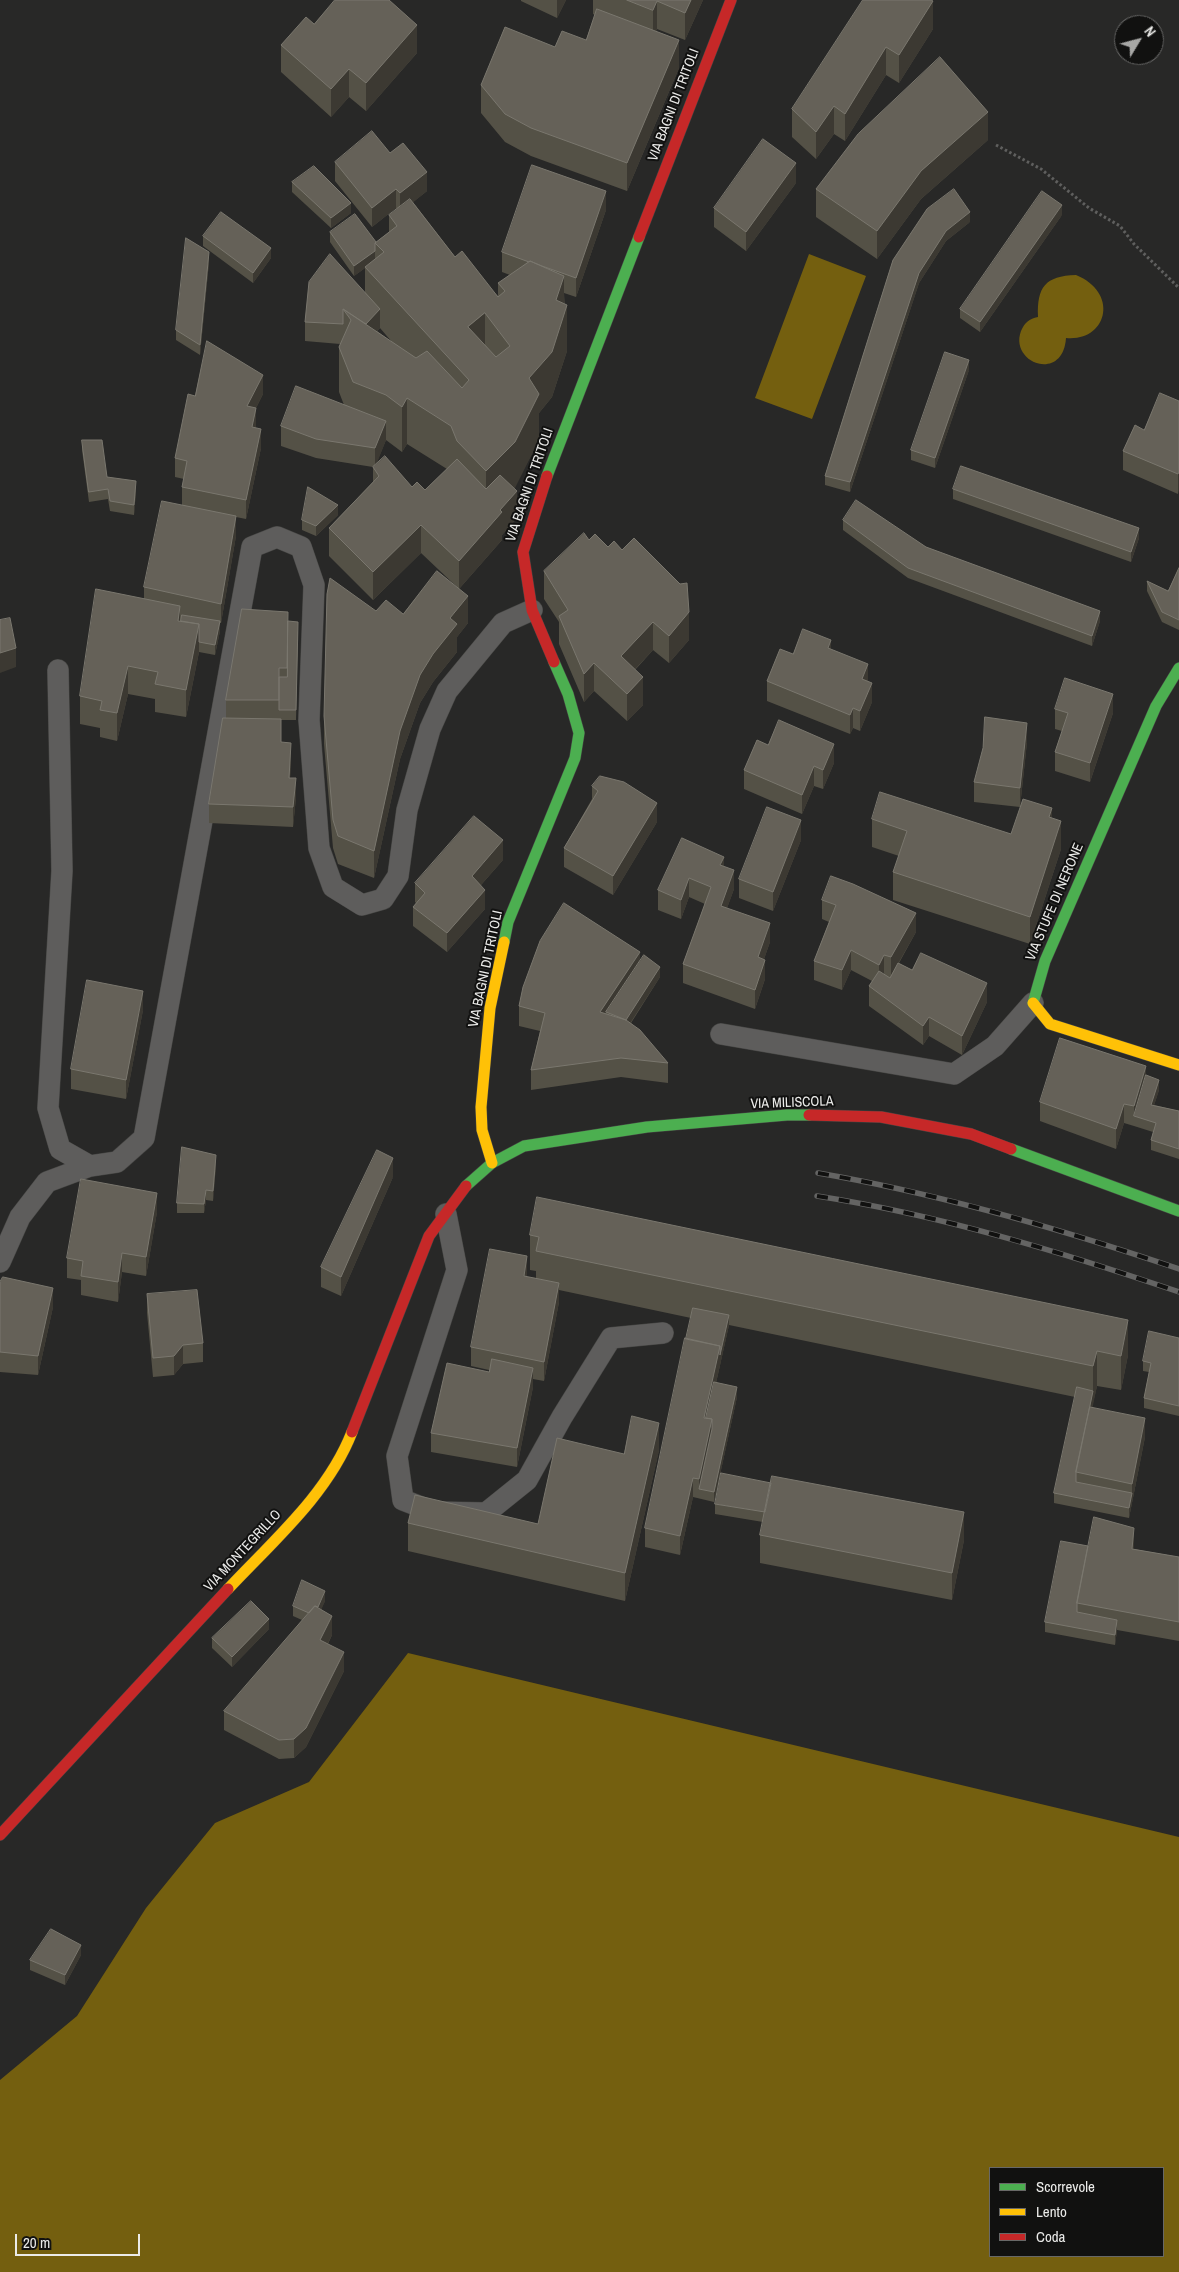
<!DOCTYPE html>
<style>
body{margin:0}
#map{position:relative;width:1179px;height:2272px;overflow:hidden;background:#282827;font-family:"Archivo Narrow",sans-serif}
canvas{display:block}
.legend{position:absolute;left:989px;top:2167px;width:175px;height:90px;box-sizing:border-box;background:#111110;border:1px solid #686867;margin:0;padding:6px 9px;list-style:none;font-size:15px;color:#ebebe9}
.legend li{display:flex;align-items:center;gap:10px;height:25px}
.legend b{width:25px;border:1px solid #686867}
.north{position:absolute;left:1114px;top:15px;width:50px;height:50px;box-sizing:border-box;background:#111110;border:1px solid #686867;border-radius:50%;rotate:53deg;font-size:14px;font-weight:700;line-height:20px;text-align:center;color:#ebebe9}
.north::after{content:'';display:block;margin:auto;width:18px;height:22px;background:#a7a7a5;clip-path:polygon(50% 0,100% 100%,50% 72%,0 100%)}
.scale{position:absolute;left:15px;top:2234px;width:125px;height:22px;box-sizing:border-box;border:2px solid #ebebe9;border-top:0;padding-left:6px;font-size:15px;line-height:18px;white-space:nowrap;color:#ebebe9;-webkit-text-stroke:4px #111110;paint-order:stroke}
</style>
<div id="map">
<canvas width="1179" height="2272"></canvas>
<ul class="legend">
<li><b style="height:6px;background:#4caf50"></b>Scorrevole</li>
<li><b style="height:6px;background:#ffc107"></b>Lento</li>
<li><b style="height:6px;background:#c62828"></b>Coda</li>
</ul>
<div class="north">N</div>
<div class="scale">20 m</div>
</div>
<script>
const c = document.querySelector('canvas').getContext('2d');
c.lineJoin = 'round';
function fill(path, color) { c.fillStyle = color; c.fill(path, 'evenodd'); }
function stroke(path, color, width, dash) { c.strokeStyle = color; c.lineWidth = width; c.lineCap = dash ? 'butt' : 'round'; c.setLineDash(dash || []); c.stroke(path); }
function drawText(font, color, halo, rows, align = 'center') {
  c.font = font + ' "Archivo Narrow",sans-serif'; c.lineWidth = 4; c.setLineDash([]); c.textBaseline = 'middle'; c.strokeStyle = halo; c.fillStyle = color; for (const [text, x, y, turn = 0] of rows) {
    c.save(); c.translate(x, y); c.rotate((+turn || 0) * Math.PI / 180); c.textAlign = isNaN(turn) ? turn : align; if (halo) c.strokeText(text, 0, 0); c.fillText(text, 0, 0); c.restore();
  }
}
fill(new Path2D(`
 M809 254 866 276 812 419 755 398Z
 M1076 275C1120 293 1107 342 1066 338 1063 383 1009 363 1021 331 1025 322 1029 319 1038 317 1037 287 1045 276 1076 275Z
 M408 1653 1179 1837V2272H0V2080L77 2016 146 1908 215 1823 309 1782ZM1163 2168V2256H990V2168Z`), '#745f0f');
const lane = new Path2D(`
 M58 670 62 871 48 1108 60 1149 90 1166 117 1162 144 1138 252 547 277 537 301 547 314 585 309 720 319 848 333 887 362 905 383 899 398 876 407 810 430 729 447 691 503 623 532 610
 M721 1034 954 1074 995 1046 1033 1003
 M446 1214 457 1270 397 1456 403 1500 434 1512 486 1513 527 1480 562 1417 611 1338 663 1333
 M0 1262 20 1217 47 1182 90 1166`);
const fast = new Path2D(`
 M547 476 639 237
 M504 942 508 922 575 758 579 733 568 694 554 662
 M1033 1003 1045 961 1156 706 1179 668
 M1011 1149 1179 1211
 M466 1186 492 1163 524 1146 647 1127 787 1115H809`);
const slow = new Path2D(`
 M1033 1003 1050 1024 1179 1065
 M492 1163 482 1130 481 1107 490 1008 504 942
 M228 1589C273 1541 328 1494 352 1432`);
const jam = new Path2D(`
 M639 237 731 0
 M547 476 523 552 532 610 554 662
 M809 1115 881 1117 971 1134 1011 1149
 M352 1432 429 1236 466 1186
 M0 1835 228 1589`);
stroke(lane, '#454543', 22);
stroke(fast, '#454543', 12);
stroke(slow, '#454543', 12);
stroke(jam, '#454543', 12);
stroke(new Path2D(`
 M996 145 1041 169 1089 208 1120 226 1134 244 1179 288`), '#5f5f5e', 3, [2.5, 2.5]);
stroke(lane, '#5e5d5c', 21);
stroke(fast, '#4caf50', 11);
stroke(slow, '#ffc107', 11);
stroke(jam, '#c62828', 11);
const rail = new Path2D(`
 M818 1173C941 1194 1061 1229 1179 1269
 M817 1196C940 1215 1061 1252 1179 1292`);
stroke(rail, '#646463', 5.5);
stroke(rail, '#111110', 4, [11]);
fill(new Path2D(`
 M521 0H566L557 18 521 1Z
 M593 0H703L685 40 657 29 656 31 679 68 627 191 531 156 505 142 481 113V85L555 47 586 40 595 15 593 14Z
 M863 0 933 29 899 83 886 75 845 141 834 134 816 159 792 137V109Z
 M314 24 417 53 366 111 349 97 331 117 281 72V45Z
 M988 140 921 199 877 259 816 217V189Z
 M390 153 427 191 413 202 455 257 498 296V283L510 275 502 272V252L606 210 576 297 564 293 567 351 552 397 539 413V440L514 488 517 518 502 535V540L459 589 468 623 457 637V652L433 682 420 703 400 759 374 878 338 864 333 848 324 744V716L376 611 403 614 458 588 421 553 373 600 329 556V528L373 482V467L316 458 281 446V426L344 405 339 392V347L340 344 305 341V322L365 293V268L354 276 330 242V232L376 242 389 232V215L397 209 396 208 372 227 335 181V162ZM380 328 392 342 377 331ZM386 440 402 452 407 444 447 469 425 490 412 487 376 464Z
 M292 182 351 213 331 228 292 192Z
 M796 183 746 251 714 227V208Z
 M1062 215 980 332 960 318V309Z
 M970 222 946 241 919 283 850 492 825 485V476L893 260Z
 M203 236 271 258 253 283 203 246Z
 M209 262 200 355 176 340V330Z
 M969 370 935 468 911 460V450Z
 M263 394 256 408V428L261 448 246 519 236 517V536L221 623H220V631L215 655 199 652 186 717 155 712V699L128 694 117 741 100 737V728L80 724V696L144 599V587L182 505V487L184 479 175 477V458L195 396Z
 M1179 401 1178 494 1123 470V451L1144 430Z
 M82 440 107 477 136 491 134 515 110 511 108 499 89 502 82 450Z
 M953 489 1139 538 1131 562 953 499Z
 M338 515 316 536 302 530V520Z
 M843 520 926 547 1100 621 1092 646 908 578 843 530Z
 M589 540 689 640 669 663 653 650 635 670 643 705 627 721 594 691 584 702 559 644V622L544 599V571Z
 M1179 568V630L1162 622 1147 591V581L1168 591Z
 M288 621 298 632 296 720H281V742L291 762 290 778 296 797 293 827 209 823V804L226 718V700Z
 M831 649 868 681 872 702 860 731 853 728 850 734 767 701V681L793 654Z
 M1055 709 1113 713 1090 782 1055 771V752L1062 731 1055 729Z
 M1027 742 1020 807 974 802V782Z
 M768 745 834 763 823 789 814 786 802 814 744 789V770Z
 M592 786 657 822 613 895 564 867V848L592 799Z
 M1052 818 1061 849 1030 944 893 900V872L899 856 872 847V819L1011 834Z
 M682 838 724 867 734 889 727 908 770 942 764 959 765 979 755 1009 683 983V964L705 904 689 897 681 919 658 910V890Z
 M801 840 773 911 739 898V879Z
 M503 860 481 885 485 909 447 952 413 926V907L416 903 415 902V883Z
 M822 900 916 932 899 963 912 970 987 1002 962 1055 929 1036 923 1045 869 1006V986L872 981 851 970 842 990 814 980V961L829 922 822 919Z
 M640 962 660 977 631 1023 668 1063V1083L621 1077 531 1090V1070L540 1031 519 1026V1006Z
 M143 1010 126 1099 71 1089V1069Z
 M1146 1075 1159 1090 1154 1105 1179 1111V1159L1151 1150V1140L1153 1132 1134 1126 1124 1123 1116 1149 1040 1121V1102Z
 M216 1165 213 1201 206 1200 204 1213H177V1203Z
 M393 1177 341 1296 321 1287V1267Z
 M157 1212 146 1276 122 1272 118 1302 81 1295V1280L67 1278V1258Z
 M530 1235 1128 1355 1121 1390 1097 1386 1092 1407 1145 1437 1129 1518 1054 1503V1493L1075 1397 729 1325 716 1383 737 1397 714 1502 693 1497 680 1555 645 1547V1528L691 1318 559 1290V1302L544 1381 533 1379V1387L517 1467 431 1452V1433L489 1372V1370L471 1366V1347L527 1277 536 1278V1271L530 1270Z
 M0 1282 53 1307 38 1375 0 1372Z
 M147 1294 203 1343V1362L183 1364 174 1375 153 1377 147 1313Z
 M1179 1338V1416L1144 1408V1398L1149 1372 1143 1371V1361Z
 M659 1450 625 1601 408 1551V1523L538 1524 624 1454Z
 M715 1504 964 1540 952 1600 760 1563V1535L763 1522 715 1514Z
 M1088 1546 1134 1549 1179 1557V1641L1117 1630 1115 1645 1045 1632V1622Z
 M325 1601 321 1609 332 1635 328 1644 344 1671 306 1747 294 1758 279 1759 224 1730V1711L302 1620 293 1616V1606Z
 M269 1629 232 1667 212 1648V1638Z
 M81 1955 65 1985 30 1970V1960Z`), '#545146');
fill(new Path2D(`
 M557 0H566L557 18Z
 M691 0H703L685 40V13Z
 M657 1V29L653 38V10Z
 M933 1V29L899 83V55Z
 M417 25V53L366 111V83Z
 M679 40V68L627 191V163Z
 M886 47V75L845 141V114Z
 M349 69V97L331 117V89Z
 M834 106V134L816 159V132Z
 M988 112V140L921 199 877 259V231L921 171Z
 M796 163V183L746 251V232Z
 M427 172V191L400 213V193Z
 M396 189V208L372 227V208Z
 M606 191V210L576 297V278Z
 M351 203V213L331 228V218Z
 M1062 205V215L980 332V322Z
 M970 212V222L946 241 919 283 850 492V482L919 273 946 231Z
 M271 248V258L253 283V273Z
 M375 251V261L354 276V266Z
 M209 252V262L200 355V345Z
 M564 276V315L567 305V351L552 397 539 413V440L515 488 486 517V471L529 378Z
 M380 309V328L357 353V333Z
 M485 313V359L468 327Z
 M969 360V370L935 468V458Z
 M263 375V394L247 426V406Z
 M407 398V444L402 452V407Z
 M256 408V427L252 446V427Z
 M386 421V440L375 468V448Z
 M261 429V448L246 519V500Z
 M1179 472V491L1178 494V474Z
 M136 481V491L134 515V505Z
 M517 491V518L502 535V540L459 589V561L500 510Z
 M338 505V515L316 536V526Z
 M236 516V536L221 623V604Z
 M421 525V553L373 600V572Z
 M1139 528V538L1131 562V552Z
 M468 596V623L457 637V652L433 682 420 703 400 759 374 878V851L400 731 420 675 450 618Z
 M180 606V634L178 621Z
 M1100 611V621L1092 646V636Z
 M689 612V640L669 663V636Z
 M220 621V631L215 655V645Z
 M653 622V650L621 684V656Z
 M199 624V652L186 717V690Z
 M831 640V659L828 648Z
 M16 648V667L0 673V653Z
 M594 663V691L584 702V674Z
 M868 664V683L862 679Z
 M128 666V694L117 741V713Z
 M643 677V705L627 721V694Z
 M872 683V702L860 731V711Z
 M1113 694V713L1090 782V763Z
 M853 708V728L850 734V715Z
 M1027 723V742L1020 807V788Z
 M291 743V762L289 797V778Z
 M834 744V763L823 789V770Z
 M814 766V786L802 814V795Z
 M296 778V797L293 827V807Z
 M657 803V822L613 895V876Z
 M1052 808V836L1049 817Z
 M801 820V840L773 911V892Z
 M1061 821V849L1030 944V917Z
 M503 840V860L472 895V876Z
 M724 857V876L720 865Z
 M734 870V889L721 925V906Z
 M689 878V897L681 919V900Z
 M485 890V909L447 952V933Z
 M916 913V932L891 976V957Z
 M770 923V942L758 976V957Z
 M851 950V970L842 990V970Z
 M640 952V972L606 1012V1022L600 1012Z
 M884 955V975L879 984V965Z
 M765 960V979L755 1009V990Z
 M660 967V977L625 1031V1021Z
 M987 983V1002L962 1055V1036Z
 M143 991V1010L126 1099V1080Z
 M929 1017V1036L923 1045V1026Z
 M1146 1066V1085L1134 1116V1126V1106Z
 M1159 1080V1090L1151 1115V1105Z
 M1124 1104V1123L1116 1149V1129Z
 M216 1155V1165L213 1201V1191Z
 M393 1158V1177L341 1296V1277Z
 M206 1190V1200L204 1213V1204Z
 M157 1193V1212L146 1276V1257Z
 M122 1253V1272L118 1302V1282Z
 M527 1256V1276L524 1295V1276Z
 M559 1283V1302L544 1381V1362Z
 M53 1288V1307L38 1375V1356Z
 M729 1315V1325L706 1428 704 1418 720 1346Z
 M1128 1320V1355L1121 1390V1356Z
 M183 1345V1364L174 1375V1356Z
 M1097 1351V1386L1079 1473 1093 1391V1366Z
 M533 1368V1387L517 1467V1448Z
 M737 1387V1397L714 1502V1492Z
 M1145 1418V1437L1129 1518V1508L1132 1493V1484Z
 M712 1419V1439L699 1489V1479Z
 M659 1423V1450L625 1601V1573Z
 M693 1478V1497L680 1555V1536Z
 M964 1512V1540L952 1600V1573Z
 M1134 1528V1547L1132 1568V1549Z
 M325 1591V1601L315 1625V1615Z
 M332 1616V1635L320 1659V1640Z
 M269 1619V1629L232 1667V1657Z
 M1117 1620V1630L1115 1645V1635Z
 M344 1652V1671L306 1747 294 1758V1739Z
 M81 1945V1955L65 1985V1975Z`), '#3c3932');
const building = new Path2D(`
 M335 0H389L417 25 366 83 349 69 331 89 281 45 306 17 314 24Z
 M627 0H691L685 13 657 1 653 10Z
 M863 0H931L933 1 899 55 886 47 845 114 834 106 816 132 792 109Z
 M597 9 679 40 627 163 531 128 505 114 481 85 505 27 555 47 562 31 586 40Z
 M940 57 988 112 921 171 877 231 816 189 858 134Z
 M372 131 390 153 403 143 427 172 400 193 396 189 372 208 335 162Z
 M763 139 796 163 746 232 714 208Z
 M532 165 606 191 576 278 542 266 530 261 529 262 502 252Z
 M314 166 351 203 331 218 292 182Z
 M954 189 970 212 946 231 919 273 850 482 825 476 893 260 927 209Z
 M1042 191 1062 205 980 322 960 309Z
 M410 199 455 257 462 251 498 297 505 291 498 283 530 261 564 276 556 300 567 305 552 352 529 378 539 394 515 442 486 471 457 441 451 426 407 398 402 407 386 395 353 382 339 347 351 320 343 309 416 358 427 351 462 388 469 380 365 267 384 252 375 243 397 226 389 215ZM485 313 510 346 496 357 468 327Z
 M221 212 271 248 253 273 203 236Z
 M355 214 376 242 375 243V251L354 266 330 232Z
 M186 238 209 252 200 345 176 330Z
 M330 254 380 309 366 324 343 309V324L305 322 309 282Z
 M207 341 263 375 247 406 256 408 252 427 261 429 246 500 182 487 187 461 175 458 188 394 195 396Z
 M945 352 969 360 935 458 911 450Z
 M296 386 386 421 375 448 316 439 281 426Z
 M1160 393 1179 401V472L1178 474 1123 451 1135 425 1144 430Z
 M82 440H102L107 477 136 481 134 505 110 501 108 489 89 492Z
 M385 456 412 487 417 482 425 490 457 459 486 489 500 475 517 491 500 510 502 512 459 561 421 525 373 572 329 528 379 476 373 467Z
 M961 466 1139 528 1131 552 953 489Z
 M308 487 338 505 316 526 302 520Z
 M856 500 926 547 1100 611 1092 636 908 568 843 520Z
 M162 501 236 516 221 604 144 587Z
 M584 533 589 540 595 534 608 547 614 541 622 550 634 538 680 584 687 583 689 612 669 636 653 622 621 656 643 677 627 694 594 663 584 674 559 616 568 610 544 571Z
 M1179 568V620L1162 612 1147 581 1168 591Z
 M437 571 468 596 450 618 457 624 433 654 420 675 400 731 374 851 338 836 333 820 324 716 327 594 330 578 376 611 386 600 403 614Z
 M96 589 180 606 178 621 199 624 186 690 155 684 158 672 128 666 117 713 100 710 102 701 80 696Z
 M242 609 288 612 287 668H279V700H226Z
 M182 615 220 621 215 645 199 642V624L181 621Z
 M10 618 16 648 0 653V620Z
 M288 621 298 622 296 710H279V677H287Z
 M803 629 831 640 828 648 868 664 862 679 872 683 860 711 853 708 850 715 767 681 780 649 793 654Z
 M1065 678 1113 694 1090 763 1055 752 1068 713 1055 709Z
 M985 717 1027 723 1020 788 974 782 983 748Z
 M223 718 281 719V742L291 743 289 778H296L293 807 209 804Z
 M779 720 834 744 823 770 814 766 802 795 744 770 757 740 768 745Z
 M600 776 624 782 657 803 613 876 564 848 598 791 592 786Z
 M880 792 1011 834 1023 799 1052 808 1049 817 1061 821 1030 917 893 872 907 831 872 819Z
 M767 807 801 820 773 892 739 879Z
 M474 816 503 840 472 876 485 890 447 933 413 907 425 893 415 883Z
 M682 838 724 857 720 865 734 870 721 906 770 923 758 957 765 960 755 990 683 964 711 887 689 878 681 900 658 890Z
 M831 876 853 884 916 913 891 957 884 955 879 965 851 950 842 970 814 961 836 905 822 900Z
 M564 903 640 952 600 1012 626 1020 640 1030 668 1063 621 1058 531 1070 545 1013 519 1006 523 987 540 941Z
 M921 953 987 983 962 1036 929 1017 923 1026 869 986 879 971 890 978 898 963 912 970Z
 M644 955 660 967 626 1020 606 1012Z
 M87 980 143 991 126 1080 71 1069Z
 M1060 1038 1146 1066 1134 1106 1124 1104 1116 1129 1040 1102Z
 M1146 1075 1159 1080 1151 1105 1179 1111V1149L1151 1140 1156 1123 1134 1116Z
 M182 1147 216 1155 213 1191 206 1190 204 1204 177 1203Z
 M377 1150 393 1158 341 1277 321 1267Z
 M81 1179 157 1193 146 1257 122 1253 118 1282 81 1276 83 1261 67 1258Z
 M537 1197 1128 1320 1121 1356 1097 1351 1093 1366 536 1251 539 1237 530 1235Z
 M490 1249 527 1256 524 1276 559 1283 544 1362 471 1347Z
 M3 1277 53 1288 38 1356 0 1352V1282Z
 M197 1290 203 1343 183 1345 174 1356 153 1358 147 1294Z
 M693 1308 729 1315 720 1355V1346L686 1339Z
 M1149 1331 1179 1338V1406L1144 1398 1151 1363 1143 1361Z
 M685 1338 720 1346 704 1418 712 1419 699 1479 693 1478 680 1536 645 1528Z
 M492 1359 533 1368 517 1448 431 1433 447 1363 489 1372Z
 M714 1382 737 1387 714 1492 699 1489 712 1429V1419L706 1418Z
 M1077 1387 1093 1391 1076 1472V1482L1132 1493 1129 1508 1054 1493Z
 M1090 1407 1145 1418 1132 1484 1076 1472Z
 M632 1416 659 1423 625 1573 408 1523 415 1495 538 1524 557 1438 624 1454Z
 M721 1473 771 1483 765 1512 715 1504Z
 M772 1476 964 1512 952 1573 760 1535Z
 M1094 1517 1134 1528 1132 1549 1179 1557V1622L1077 1603Z
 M1061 1541 1088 1546 1077 1603V1612L1117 1620 1115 1635 1045 1622Z
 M302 1580 325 1591 318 1607 315 1606 309 1613 293 1606Z
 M251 1601 269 1619 232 1657 212 1638Z
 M315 1606 332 1616 320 1640 344 1652 306 1728 294 1739 279 1740 224 1711Z
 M51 1929 81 1945 65 1975 30 1960Z`);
fill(building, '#656158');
stroke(building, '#7a776e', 1);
drawText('14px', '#ebebe9', '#111110', [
 ["VIA BAGNI DI TRITOLI",674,105,-69],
 ["VIA BAGNI DI TRITOLI",530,485,-71],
 ["VIA STUFE DI NERONE",1055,902,-67],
 ["VIA BAGNI DI TRITOLI",486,969,-78],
 ["VIA MILISCOLA",792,1103,-2],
 ["VIA MONTEGRILLO",243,1551,-47]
]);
</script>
